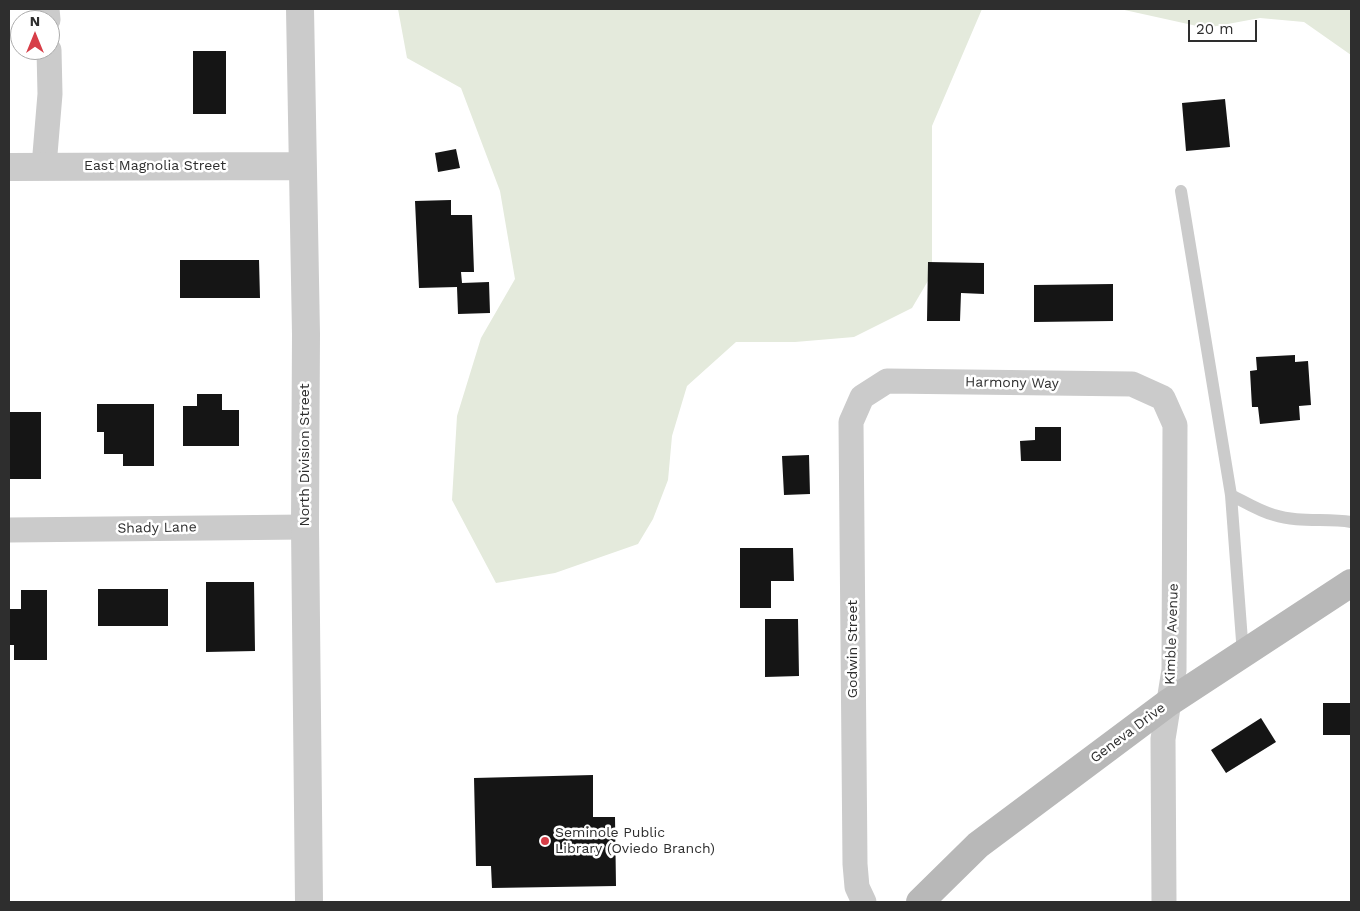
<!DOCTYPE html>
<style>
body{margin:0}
#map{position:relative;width:1360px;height:911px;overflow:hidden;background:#fff;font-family:"Work Sans",sans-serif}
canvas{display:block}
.frame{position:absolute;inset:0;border:10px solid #2e2e2e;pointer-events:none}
.north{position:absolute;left:10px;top:10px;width:50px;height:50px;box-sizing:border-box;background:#fff;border:1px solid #ababab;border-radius:50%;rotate:0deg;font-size:14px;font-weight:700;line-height:20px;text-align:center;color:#2e2e2e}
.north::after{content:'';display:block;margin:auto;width:18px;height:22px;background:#d73e48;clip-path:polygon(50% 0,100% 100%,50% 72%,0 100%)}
.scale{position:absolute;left:1188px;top:20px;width:69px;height:22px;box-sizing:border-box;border:2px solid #2e2e2e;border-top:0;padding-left:6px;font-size:15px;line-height:18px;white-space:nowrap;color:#2e2e2e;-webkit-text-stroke:4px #fff;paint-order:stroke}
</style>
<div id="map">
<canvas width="1360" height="911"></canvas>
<div class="frame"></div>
<div class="north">N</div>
<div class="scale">20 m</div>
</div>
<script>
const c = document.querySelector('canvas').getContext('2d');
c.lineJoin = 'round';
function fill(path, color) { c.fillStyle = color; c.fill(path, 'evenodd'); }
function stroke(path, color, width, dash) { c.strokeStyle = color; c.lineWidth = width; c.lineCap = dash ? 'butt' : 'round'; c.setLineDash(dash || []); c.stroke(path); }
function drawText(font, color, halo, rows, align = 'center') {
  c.font = font + ' "Work Sans",sans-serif'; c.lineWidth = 5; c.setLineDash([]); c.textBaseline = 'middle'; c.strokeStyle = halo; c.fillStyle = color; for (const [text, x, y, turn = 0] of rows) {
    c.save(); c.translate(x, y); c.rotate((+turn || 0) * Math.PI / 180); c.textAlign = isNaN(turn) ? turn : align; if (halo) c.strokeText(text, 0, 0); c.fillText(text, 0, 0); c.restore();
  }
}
fill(new Path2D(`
 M398 9H982L932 126V274L912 308 854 337 795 342H736L687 386 672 436 668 480 653 519 638 544 555 573 496 583 452 500 457 416 481 338 515 279 500 191 461 88 407 58Z
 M1120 9H1351V55L1304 22 1260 18 1206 28Z`), '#e4eadc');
fill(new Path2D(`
 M193 51H226V114H193Z
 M1225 99 1230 147 1186 151 1182 103Z
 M456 149 460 168 438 172 435 153Z
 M451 200V215H472L474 272H461L462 283 489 282 490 313 458 314 457 287 419 288 415 201Z
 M180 260H259L260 298H180Z
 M928 262 984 263V294L961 293 960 321H927Z
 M1113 284V321L1034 322V285Z
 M1295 355V362L1308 361 1311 405 1299 406 1300 420 1260 424 1258 407H1252L1250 371 1257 370 1256 357Z
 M197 394H222V410H239V446H183V406H197Z
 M97 404H154V466H123V454H104V432H97Z
 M9 412H41V479H9Z
 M1035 427H1061V461H1021L1020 441 1035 440Z
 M809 455 810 494 784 495 782 456Z
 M740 548H793L794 581H771V608H740Z
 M206 582H254L255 651 206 652Z
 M98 589H168V626H98Z
 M21 590H47V660H14V645H9V609H21Z
 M765 619H798L799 676 765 677Z
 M1323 703H1351V735H1323Z
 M1261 718 1276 742 1226 773 1211 750Z
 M593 775V817H615L616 886 492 888 491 866H476L474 778Z`), '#151515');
stroke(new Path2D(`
 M1181 191 1231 495 1243 654
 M1231 495C1245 502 1259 511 1274 515 1299 523 1326 518 1351 522`), '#cbcbcb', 12);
stroke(new Path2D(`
 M47 9 48 20
 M44 166 50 94 49 50
 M9 530 305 527
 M864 902 857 887 855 864 851 422 862 397 887 381 1132 384 1163 398 1175 425 1174 670 1163 739 1164 902`), '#cbcbcb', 25);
stroke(new Path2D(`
 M300 9 306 334 305 527 309 902
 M9 167 302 166`), '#cbcbcb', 28);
stroke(new Path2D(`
 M920 902 978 845 1168 703 1351 583`), '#b8b8b8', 28);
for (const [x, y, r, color] of [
 [545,841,5,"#d73e48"]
]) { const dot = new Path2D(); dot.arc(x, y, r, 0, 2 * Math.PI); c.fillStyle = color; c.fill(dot); stroke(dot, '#fff', 2); }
drawText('14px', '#2e2e2e', '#fff', [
 ["East Magnolia Street",155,166],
 ["Harmony Way",1012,383,1],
 ["North Division Street",305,455,-90],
 ["Shady Lane",157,528,-1],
 ["Kimble Avenue",1172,634,-88],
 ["Godwin Street",853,649,-90],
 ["Geneva Drive",1128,733,-37]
]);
drawText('14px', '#2e2e2e', '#fff', [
 ["Seminole Public",555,833],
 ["Library (Oviedo Branch)",555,849]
], 'left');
</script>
